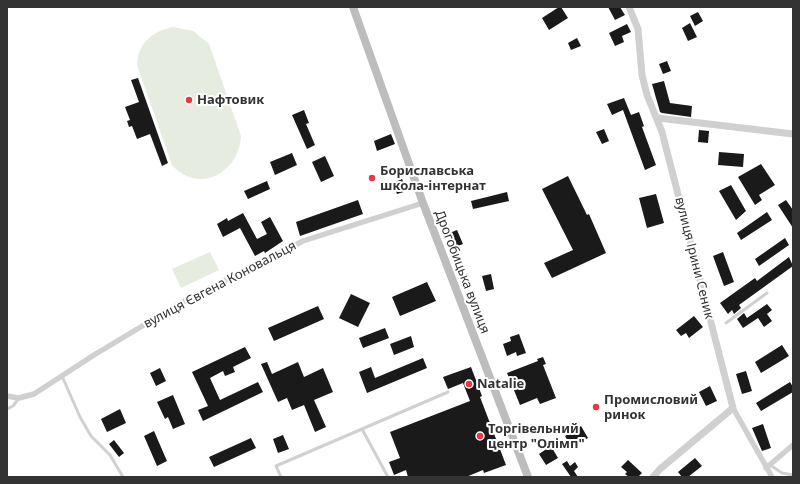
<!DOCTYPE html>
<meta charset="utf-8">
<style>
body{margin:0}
#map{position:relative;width:800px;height:484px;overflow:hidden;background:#fff;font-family:"Noto Sans",sans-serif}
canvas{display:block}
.frame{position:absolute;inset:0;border:8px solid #333;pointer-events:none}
</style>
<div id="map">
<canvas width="800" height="484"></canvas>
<div class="frame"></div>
</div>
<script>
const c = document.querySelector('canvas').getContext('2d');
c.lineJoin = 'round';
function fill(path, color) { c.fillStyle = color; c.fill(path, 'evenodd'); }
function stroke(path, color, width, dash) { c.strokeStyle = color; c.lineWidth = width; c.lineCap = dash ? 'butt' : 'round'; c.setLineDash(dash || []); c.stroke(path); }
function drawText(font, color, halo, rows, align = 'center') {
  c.font = font + ' "Noto Sans",sans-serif'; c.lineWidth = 4; c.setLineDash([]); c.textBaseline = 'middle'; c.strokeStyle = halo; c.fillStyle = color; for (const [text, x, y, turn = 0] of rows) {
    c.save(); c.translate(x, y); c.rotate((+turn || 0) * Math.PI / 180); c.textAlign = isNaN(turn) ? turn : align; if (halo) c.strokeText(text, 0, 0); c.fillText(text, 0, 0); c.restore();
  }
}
fill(new Path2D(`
 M173 27 193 31 209 44 241 136C239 173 199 195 172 165L137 65C138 43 153 31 173 27Z
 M210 252 219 270 181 288 172 269Z`), '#e6ecdf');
fill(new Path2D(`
 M559 7H561L568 18 549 30 542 18Z
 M608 7H620L625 15 615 20Z
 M698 12 703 21 695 26 690 16Z
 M690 23 697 37 688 41 682 28Z
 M627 24 631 32 622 36 624 42 615 46 609 33Z
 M577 38 581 46 571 50 568 43Z
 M667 61 671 71 663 74 659 64Z
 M138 78 168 163 162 166 150 134 137 139 132 126 129 127 127 121 130 120 125 107 139 102 131 80Z
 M664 81 670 103 692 106 691 117 662 113 660 112 652 84Z
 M624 98 631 115 639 112 644 126 642 127 656 165 645 170 623 110 612 115 607 104Z
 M304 110 309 123 306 124 315 145 307 149 292 115Z
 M604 129 609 141 602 144 596 132Z
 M699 130 709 131 708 143 698 142Z
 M391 134 395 144 377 151 374 141Z
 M719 152 744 154 743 167 718 165Z
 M292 153 297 165 275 175 270 162Z
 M325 156 334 176 321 182 312 162Z
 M761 164 775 185 759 195 762 200 755 205 738 177Z
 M568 176 587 215 589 214 606 253 552 278 544 263 573 250 542 189Z
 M402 179 407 191 397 194 393 183Z
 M267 181 270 189 248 199 244 191Z
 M731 185 746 211 736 220 719 191Z
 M507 192 509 201 473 209 471 201Z
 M656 194 664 223 647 228 639 198Z
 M358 200 363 214 300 236 296 222Z
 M786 200 793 210V228L778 205Z
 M767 212 772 220 741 240 737 233Z
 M243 213 257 239 267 234 261 222 270 217 283 241 265 253 264 251 255 256 240 228 223 237 217 224 227 218 228 221Z
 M457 230 463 244 453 248 447 234Z
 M785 238 789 245 759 266 755 259Z
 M723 252 734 282 724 286 713 256Z
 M789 257 793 266 739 305 741 308 734 314 732 310 728 314 720 303 755 278 757 281Z
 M491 274 494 289 486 291 482 276Z
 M427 282 436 301 400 316 392 297Z
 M351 294 370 303 358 327 339 318Z
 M767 304 772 310 767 314 772 321 764 327 758 318 743 328 737 319 744 313 747 318Z
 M318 306 324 319 274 341 268 328Z
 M694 316 703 327 689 338 686 333 681 336 676 330Z
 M385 328 389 338 363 348 359 338Z
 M519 334 526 353 517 356 516 352 507 356 503 344 511 341 510 337Z
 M411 336 414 347 394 355 390 344Z
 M782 345 789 356 761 373 755 362Z
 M245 347 251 358 233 367 235 372 225 376 223 371 210 378 220 400 258 382 263 392 203 421 198 410 208 406 192 372Z
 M543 357 546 364 543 365 556 398 540 404 537 398 520 405 507 373 538 361 537 359Z
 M423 358 427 368 367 393 359 372 371 367 375 378Z
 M267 362 272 374 298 362 304 377 323 368 333 392 314 400 326 427 315 432 304 405 292 410 287 398 278 402 261 364Z
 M471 367 482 396 480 397 506 465 484 473 483 470 466 477H408L406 470 394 475 389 462 400 458 390 432 470 401 463 383 448 389 443 377Z
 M160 368 166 381 156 386 150 373Z
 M746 371 752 391 742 394 736 374Z
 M790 382 793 387V392L761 411 756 403Z
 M710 386 717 401 706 406 699 392Z
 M173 395 185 424 173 429 168 417 165 419 157 402Z
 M120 409 126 423 107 432 101 419Z
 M763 424 771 448 762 451 752 428Z
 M581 426 588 438 572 448 565 436Z
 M154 431 167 461 157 466 144 436Z
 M283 435 289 449 278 453 273 439Z
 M251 438 256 448 214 467 209 457Z
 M114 440 124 453 119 457 109 444Z
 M551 446 558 458 546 465 539 454Z
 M695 458 702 466 688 477H682L678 472Z
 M628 460 642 473 638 477H629L625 474 627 472 621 467Z
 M567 461 570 466 575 462 578 467 574 471 578 477H571L562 464Z`), '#1a1a1a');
stroke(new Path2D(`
 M726 323 767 293
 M62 376 80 417 91 436 110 455 123 477
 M7 409 13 406 19 398
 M362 429 448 392
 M770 465 782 473 793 475
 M281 477 276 466 362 429 388 477`), '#d0d0d0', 3);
stroke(new Path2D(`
 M7 396 19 398 34 394 94 355 179 304 303 241 423 203
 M733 408 772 477
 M766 468 793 445`), '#d0d0d0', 5.5);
stroke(new Path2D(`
 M629 7 638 29 642 75 647 95 662 132 733 408 660 469 653 477
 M658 118 793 134`), '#d0d0d0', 7);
stroke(new Path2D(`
 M353 7 423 203 528 477`), '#bdbdbd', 8);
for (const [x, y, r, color] of [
 [189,100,4,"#e63946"],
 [372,178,4,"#e63946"],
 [469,384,4,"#e63946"],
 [596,407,4,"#e63946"],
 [480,436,4,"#e63946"]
]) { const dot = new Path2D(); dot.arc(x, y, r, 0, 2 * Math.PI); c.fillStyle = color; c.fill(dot); stroke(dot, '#fff', 1.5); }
drawText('bold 13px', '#333', '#fff', [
 ["Нафтовик",197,100],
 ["Бориславська",380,171],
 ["школа-інтернат",380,186],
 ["Natalie",477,384],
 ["Промисловий",604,400],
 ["ринок",604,415],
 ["Торгівельний",488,429],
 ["центр \"Олімп\"",488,444]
], 'left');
drawText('13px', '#333', '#fff', [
 ["вулиця Ірини Сеник",694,258,76],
 ["Дрогобицька вулиця",462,272,69],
 ["вулиця Євгена Коновальця",220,285,-28]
]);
</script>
